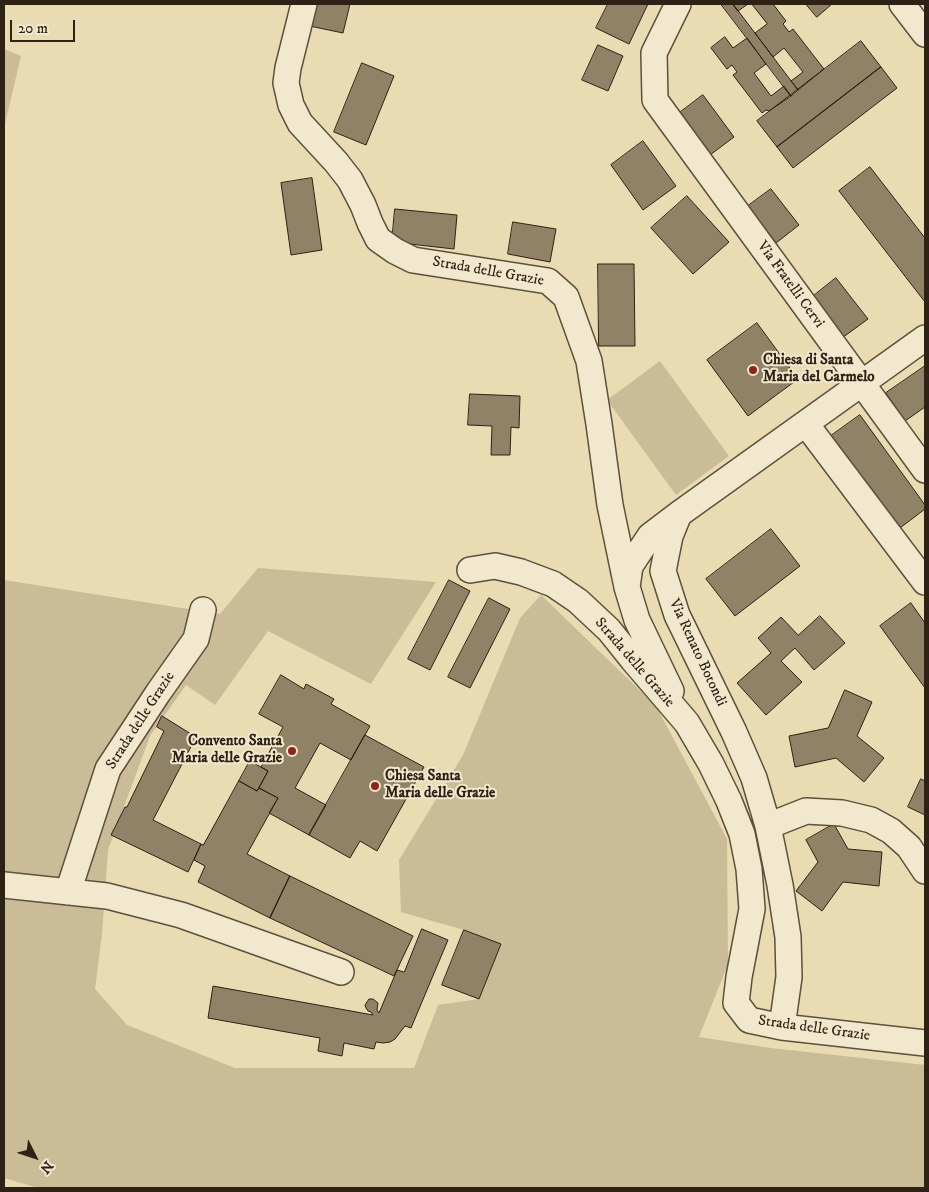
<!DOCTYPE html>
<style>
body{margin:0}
#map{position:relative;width:929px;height:1192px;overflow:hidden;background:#e9dcb2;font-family:"IM FELL DW Pica",serif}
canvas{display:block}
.frame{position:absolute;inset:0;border:5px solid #2e2115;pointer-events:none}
.north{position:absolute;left:10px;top:1132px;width:50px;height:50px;-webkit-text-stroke:4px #f1e8cd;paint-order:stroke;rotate:131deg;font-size:14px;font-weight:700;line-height:20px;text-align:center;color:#2e2115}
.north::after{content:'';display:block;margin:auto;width:18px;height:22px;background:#2e2115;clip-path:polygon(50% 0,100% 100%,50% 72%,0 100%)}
.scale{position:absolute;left:10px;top:20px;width:65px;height:22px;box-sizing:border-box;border:2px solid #2e2115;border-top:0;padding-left:6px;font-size:15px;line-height:18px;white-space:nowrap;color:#2e2115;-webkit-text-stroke:4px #f1e8cd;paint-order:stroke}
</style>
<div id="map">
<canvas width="929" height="1192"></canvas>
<div class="frame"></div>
<div class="north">N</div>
<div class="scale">20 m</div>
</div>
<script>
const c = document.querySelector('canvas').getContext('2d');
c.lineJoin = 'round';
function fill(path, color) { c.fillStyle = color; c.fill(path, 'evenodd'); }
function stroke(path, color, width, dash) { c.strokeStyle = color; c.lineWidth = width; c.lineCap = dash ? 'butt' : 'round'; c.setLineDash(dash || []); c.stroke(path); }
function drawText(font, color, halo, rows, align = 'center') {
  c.font = font + ' "IM FELL DW Pica",serif'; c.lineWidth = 4; c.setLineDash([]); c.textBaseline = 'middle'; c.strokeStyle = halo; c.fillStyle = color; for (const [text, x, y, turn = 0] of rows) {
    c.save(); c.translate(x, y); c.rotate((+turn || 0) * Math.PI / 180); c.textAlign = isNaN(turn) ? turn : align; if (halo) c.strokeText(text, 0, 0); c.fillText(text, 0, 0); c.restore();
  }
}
fill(new Path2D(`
 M4 49 21 56 4 128Z
 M660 361 729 456 676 495 607 400Z
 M258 568 436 582 371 684 268 631 215 705 186 685 150 736 108 850 102 934 95 989 127 1025 235 1068H414L438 1005 479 999 501 945 464 930 401 912 399 860 463 755 520 618 541 595 656 706 727 839 728 964 699 1037 771 1048 925 1065V1188H38L4 1178V580L220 614Z`), '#c9bc97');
const building = new Path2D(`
 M305 4H350L343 33 300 24Z
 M608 4H648L629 44 596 28Z
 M721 4H733L798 90 791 96Z
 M733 4H748L738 11Z
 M752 4H773L786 21 783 24 789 32 793 29 824 69 798 90 791 81 803 72 784 48 773 57 755 33 767 24Z
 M806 4H832L817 17Z
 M725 37 733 48 747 38 766 64 754 73 771 96 784 86 791 96 769 111 766 110 762 113 733 75 737 72 732 65 727 69 711 48Z
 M861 41 881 67 777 147 757 121Z
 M598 45 623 56 608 91 582 80Z
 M362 63 394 76 366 145 334 132Z
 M881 67 897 88 793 168 777 147Z
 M703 95 734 137 706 158 674 117Z
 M643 141 676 186 643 210 611 165Z
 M870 167 925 238V302L839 191Z
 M312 178 322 250 291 255 281 183Z
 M771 189 799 225 776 243 748 206Z
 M687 196 729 242 693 274 651 228Z
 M395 209 457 215 454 249 392 242Z
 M513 222 556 229 550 262 508 254Z
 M598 264H634L635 346H599Z
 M836 278 868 319 842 338 811 298Z
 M757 323 798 379 748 416 707 360Z
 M925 366V407L905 421 886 393Z
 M470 394 520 396 519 428 511 427 510 455H491L492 426 468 425Z
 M860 415 925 505V509L896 531 828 438Z
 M771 529 800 566 735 616 706 579Z
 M449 580 470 591 430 670 408 659Z
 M489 598 510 609 470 688 448 677Z
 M911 603 925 623V688L880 626Z
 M820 616 845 643 814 670 795 648 781 661 802 682 766 715 737 683 771 653 758 638 781 617 798 635Z
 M281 675 304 689 306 684 334 699 331 704 370 726 351 760 320 743 295 788 326 805 309 835 269 813 278 798 259 788 268 771 261 767 283 727 259 714Z
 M845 690 872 702 857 736 884 758 864 782 836 758 795 767 789 736 828 728Z
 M162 716 196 737 153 820 201 844 188 872 111 835 125 807H127L164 731 157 727Z
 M365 735 424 767 377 851 360 841 350 858 309 835Z
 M250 761 268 771 257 791 239 781Z
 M921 779 925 781V815L908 807Z
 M239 781 257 791 259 788 278 798 247 854 290 876 270 918 198 882 205 866 194 860 201 844 203 845Z
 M834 824 848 849 882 852 879 886 843 882 822 911 796 891 818 862 806 840Z
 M290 876 413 936 394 976 270 918Z
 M422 929 448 940 411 1028 405 1026 395 1039 390 1042 383 1043 376 1042 374 1049 344 1043 342 1056 318 1051 320 1038 208 1018 213 986 373 1015 371 1012 368 1011 366 1008 365 1005 369 999H373L378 1003 377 1010 379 1013 397 970 404 972Z
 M464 930 501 944 479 999 442 985Z`);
fill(building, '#8f8267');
stroke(building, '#2e2115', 1);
const minor = new Path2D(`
 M304 4 288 68 286 83 291 105 300 123 336 162 350 180 363 205 370 223 378 239 395 251 413 260 548 281 566 297 589 361 599 424 610 505 627 587
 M678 4 654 53 655 100 925 470
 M902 4 925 34
 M806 424 925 582
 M470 570 495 566 521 572 553 584 578 601 609 630 633 660 687 723 711 764 729 801 742 834 749 869 752 909 739 977 736 1003 749 1020 782 1027 925 1043
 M671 691 637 620 627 587 630 566 650 536 679 514
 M768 826 806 811 842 813 871 820 891 831 909 847 925 871
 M4 885 107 896 181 915 341 972
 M68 892 108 769 158 693 196 639 203 610
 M782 1027 789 977 788 937 780 885 768 826 754 778 734 732 677 615 663 571 670 536 679 514 925 338`);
stroke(minor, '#5d503c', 28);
stroke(minor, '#f1e8cd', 25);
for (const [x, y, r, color] of [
 [753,370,5,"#8f2418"],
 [292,751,5,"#8f2418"],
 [375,786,5,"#8f2418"]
]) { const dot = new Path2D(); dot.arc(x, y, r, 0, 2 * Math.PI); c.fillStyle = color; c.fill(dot); stroke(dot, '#f1e8cd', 2); }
drawText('15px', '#2e2115', '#f1e8cd', [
 ["Strada delle Grazie",488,272,10],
 ["Via Fratelli Cervi",790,285,54],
 ["Via Renato Botondi",697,653,65],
 ["Strada delle Grazie",634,663,49],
 ["Strada delle Grazie",141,721,-57],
 ["Strada delle Grazie",814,1029,8]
]);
drawText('bold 15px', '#2e2115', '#f1e8cd', [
 ["Chiesa di Santa",763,361],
 ["Maria del Carmelo",763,378],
 ["Convento Santa",282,742,"right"],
 ["Maria delle Grazie",282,759,"right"],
 ["Chiesa Santa",385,777],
 ["Maria delle Grazie",385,794]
], 'left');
</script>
